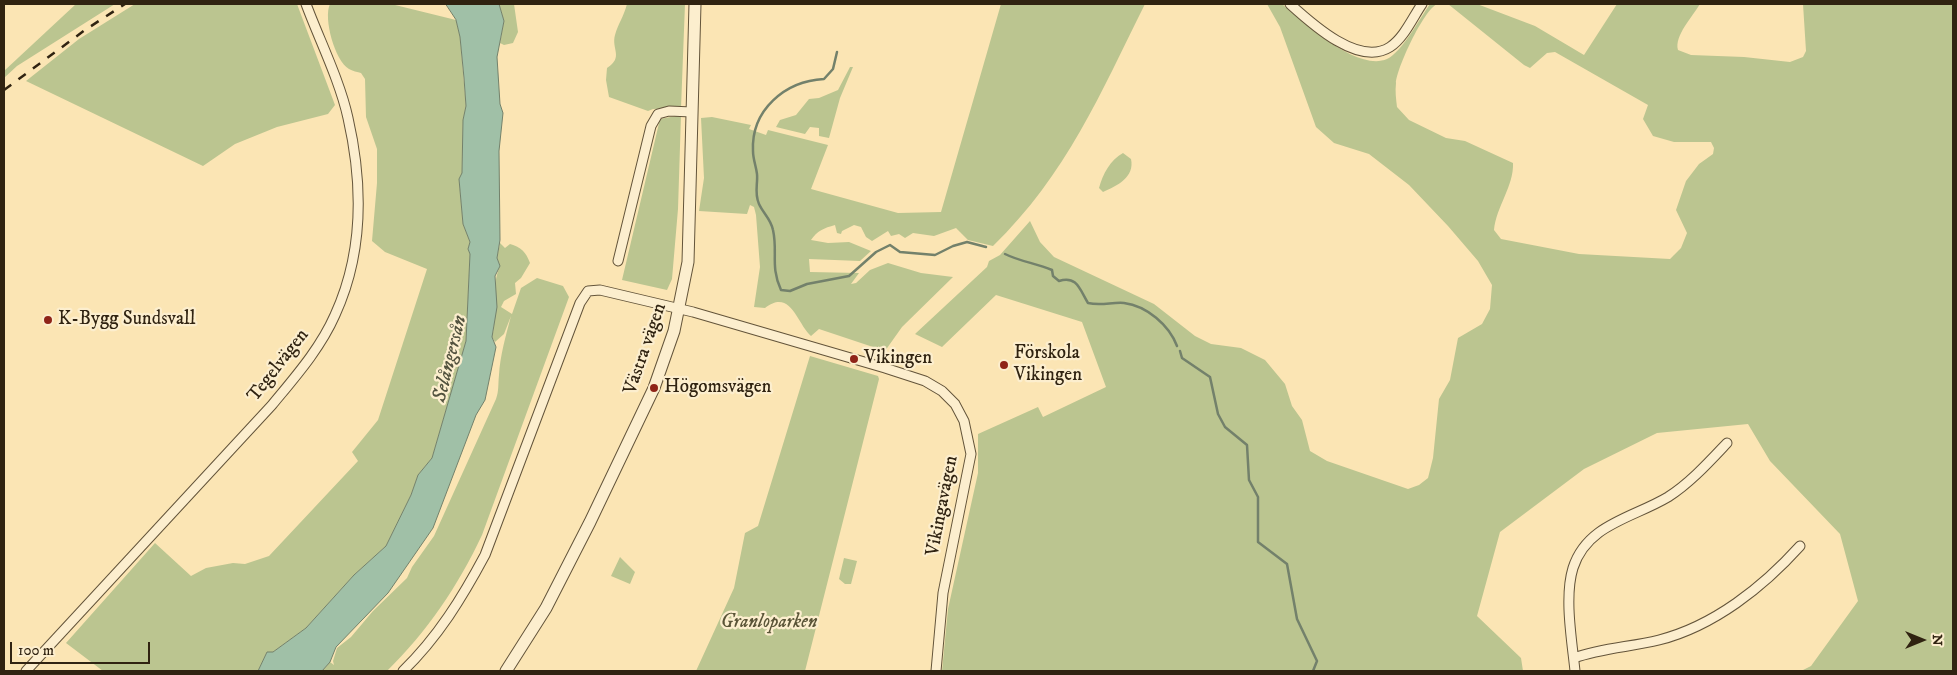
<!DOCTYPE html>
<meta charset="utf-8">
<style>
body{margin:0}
#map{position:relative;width:1957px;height:675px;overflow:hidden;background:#fbe5b4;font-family:"IM FELL DW Pica",serif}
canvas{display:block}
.frame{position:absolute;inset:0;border:5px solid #302311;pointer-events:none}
.north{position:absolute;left:1897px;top:615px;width:50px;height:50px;-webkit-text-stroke:4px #fceece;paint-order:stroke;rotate:90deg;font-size:14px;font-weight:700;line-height:20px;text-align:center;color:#302311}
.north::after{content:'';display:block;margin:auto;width:18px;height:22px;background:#302311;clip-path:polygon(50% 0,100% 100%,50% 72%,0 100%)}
.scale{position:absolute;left:10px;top:642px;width:140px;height:22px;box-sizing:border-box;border:2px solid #302311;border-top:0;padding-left:6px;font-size:15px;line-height:18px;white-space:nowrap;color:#302311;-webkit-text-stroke:4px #fceece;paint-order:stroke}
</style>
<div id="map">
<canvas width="1957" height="675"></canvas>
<div class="frame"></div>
<div class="north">N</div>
<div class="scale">100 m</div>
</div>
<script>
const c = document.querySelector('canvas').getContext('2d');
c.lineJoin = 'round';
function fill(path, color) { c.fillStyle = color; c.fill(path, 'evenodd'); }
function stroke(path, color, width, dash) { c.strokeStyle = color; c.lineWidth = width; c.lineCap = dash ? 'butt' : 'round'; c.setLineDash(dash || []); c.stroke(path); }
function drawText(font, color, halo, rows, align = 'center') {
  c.font = font + ' "IM FELL DW Pica",serif'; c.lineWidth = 4.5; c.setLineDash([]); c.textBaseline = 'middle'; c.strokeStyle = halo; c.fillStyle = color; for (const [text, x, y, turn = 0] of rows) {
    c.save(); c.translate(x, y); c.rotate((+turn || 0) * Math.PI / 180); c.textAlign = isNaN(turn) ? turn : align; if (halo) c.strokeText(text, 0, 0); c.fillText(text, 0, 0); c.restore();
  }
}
fill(new Path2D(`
 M76 4H115L17 66 4 78V71Z
 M135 4H297L335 105 328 114 277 127 235 144 203 166 26 81 79 39Z
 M330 4H391L456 20 460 37 466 106 463 120 462 174 459 179 463 224 470 242 468 249 470 254 466 341 432 458 418 475 411 495 386 546 354 575 306 628 273 652H267L258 671H103L66 643 155 543 191 576 206 568 233 563 245 564 269 556 358 461 352 452 378 420 427 269 385 252 372 241 377 183V149L366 117 365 79 361 73C358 72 352 71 349 69 335 61 323 18 330 4Z
 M499 4H514L518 32 513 43 504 45 500 43 504 21Z
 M627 4H685L681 108 653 109 648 111 609 97 606 80 607 68C624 57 611 49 615 35 618 24 624 16 627 4Z
 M1001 4H1145C1100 94 1067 174 993 246L968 240 956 228 934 236 913 233 905 238 899 234 891 236 888 231 872 241 866 237 861 227 854 225 842 231 841 234 837 233 835 225C824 228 817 231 811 240L828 243 849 242 871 251 860 261 809 259 810 272 859 273 851 284 856 283 870 270 888 263 921 273 953 277 902 327 885 351 819 329 811 336C797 324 791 288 765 308L754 307 760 267 756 215 754 207 750 205 747 214 699 211 704 178 701 118 712 117 751 125 749 129 766 135 768 130 828 145 811 189 898 213 941 212Z
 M1267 4H1282C1303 22 1357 72 1387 59 1402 52 1420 18 1430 4H1437C1423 11 1397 68 1396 83 1395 91 1396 99 1397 107L1409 120 1446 138 1465 141 1513 163C1514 186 1496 207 1494 230L1501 239 1579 254 1670 259 1681 248 1687 233 1676 210 1686 181 1699 164 1713 154 1714 148 1711 142H1674L1653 136 1643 119 1648 105 1555 52 1547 53 1530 68 1524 65 1448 4H1477L1535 26 1584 55 1617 4H1700C1693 16 1674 36 1678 50L1691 55 1744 57 1790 62 1803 57 1806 51 1803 4H1953V671H1801L1811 666 1858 601 1840 534 1770 461 1748 424 1657 433 1584 469 1500 532 1477 616 1521 658 1523 671H942L948 609 978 473V434L1038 407 1043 417 1106 387 1082 322 996 295 942 347 915 334 987 267 989 261 1000 255 1030 221 1040 242 1054 257 1154 304 1195 336 1211 344 1241 348 1265 360 1285 384 1292 406 1302 420 1310 451 1327 461 1408 489 1419 485 1428 478 1433 458 1439 399 1450 380 1458 338 1482 324 1490 309 1492 285 1478 261 1448 226 1409 185 1369 154 1334 143 1316 127 1280 27Z
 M850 67H853L840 98 829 138 819 136V128L810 127 805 134 776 127 780 120 796 115 809 99 819 98 838 90Z
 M681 115 678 209 672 279 667 290 622 280 660 119Z
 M1123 153 1131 159C1135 177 1117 186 1103 192L1099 188C1103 174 1110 160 1123 153Z
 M500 243 505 248 510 244C521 247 526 252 530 263L521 278 515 283 516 294 504 301 501 307 512 314 521 288 537 278 563 286 569 297 482 535C458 586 427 632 387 671H322L330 662 334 665 333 661 337 648 351 637 373 611 407 578 412 567 434 536 496 399C499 391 498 384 499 375 500 356 506 335 511 316L504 334 495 342 492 337C498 314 490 288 500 266L497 258Z
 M810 356 878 376 879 379 805 671H696L734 588 745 533 758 526Z
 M620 557 635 572 630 584 611 576Z
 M844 558 857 561 851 584H845L839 579Z`), '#bbc590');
const water = new Path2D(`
 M446 4H499L504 21 497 57 500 104 503 113 499 151 500 240 497 258 500 266 495 276 497 307 492 337 496 347 485 400 476 415 433 528 388 593 336 647 330 662 322 671H258L267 652H273L306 628 354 575 386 546 411 495 418 475 432 458 466 341 470 254 468 249 470 242 463 224 459 179 462 173 463 120 466 106 464 78 460 37 456 20Z`);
fill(water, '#a0c0a7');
stroke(water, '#73816b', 1);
stroke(new Path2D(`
 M837 52 833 69 824 79C785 81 751 110 753 151 753 159 756 166 757 174 758 184 754 193 759 204 763 213 771 219 773 230 778 252 770 266 781 290L790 291 807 284 849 276 876 252 890 245 900 252 935 255 953 246 967 242 986 247
 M1005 254C1021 262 1036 263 1052 270L1053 276 1059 281C1077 275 1080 290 1088 303 1101 306 1112 302 1124 303 1147 306 1169 325 1177 346
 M1180 351 1182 358 1210 377 1218 414 1225 427 1247 445 1249 480 1258 497V542L1287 564 1297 619 1317 661 1313 671`), '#73816b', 2.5);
const minor = new Path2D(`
 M1290 4C1312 24 1359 67 1390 47 1404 38 1413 17 1422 4
 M618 261 651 126 658 114 669 111 692 112
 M1574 658C1601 648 1631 647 1659 640 1714 626 1763 587 1800 546
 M26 671 272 405C295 377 320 349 335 315 364 252 363 184 348 118 340 81 319 39 306 4
 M403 671C438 637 462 598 485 555L580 303 588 291 600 290 693 312 885 368 925 381 942 391 955 404 964 421 971 454 943 593 936 671
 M1575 671C1572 641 1564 597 1573 568 1587 524 1633 518 1668 497 1690 483 1709 462 1727 443`);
const tertiary = new Path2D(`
 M506 671 546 608 590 522 654 388 674 331 688 262 695 4`);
stroke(minor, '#63543a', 11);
stroke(tertiary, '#63543a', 13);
stroke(minor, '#fceece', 9);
stroke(tertiary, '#fceece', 11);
stroke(new Path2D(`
 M4 90 85 30 125 4`), '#302311', 2.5, [9, 9]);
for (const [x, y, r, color] of [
 [48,320,5,"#8f2418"],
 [854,359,5,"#8f2418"],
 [1004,365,5,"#8f2418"],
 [654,388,5,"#8f2418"]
]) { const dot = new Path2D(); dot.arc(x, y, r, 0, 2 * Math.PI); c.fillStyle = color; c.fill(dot); stroke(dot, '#fceece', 2); }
drawText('19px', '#302311', '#fceece', [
 ["K-Bygg Sundsvall",58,320],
 ["Förskola",1014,354],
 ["Vikingen",1014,376],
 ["Vikingen",864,359],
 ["Högomsvägen",664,388]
], 'left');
drawText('19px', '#302311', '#fceece', [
 ["Västra vägen",646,349,-71],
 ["Tegelvägen",279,366,-52],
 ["Vikingavägen",943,506,-79]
]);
drawText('italic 19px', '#5a5437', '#fceece', [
 ["Granloparken",769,623]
]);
drawText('italic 20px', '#52523e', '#fceece', [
 ["Selångersån",451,359,-76]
]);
</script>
